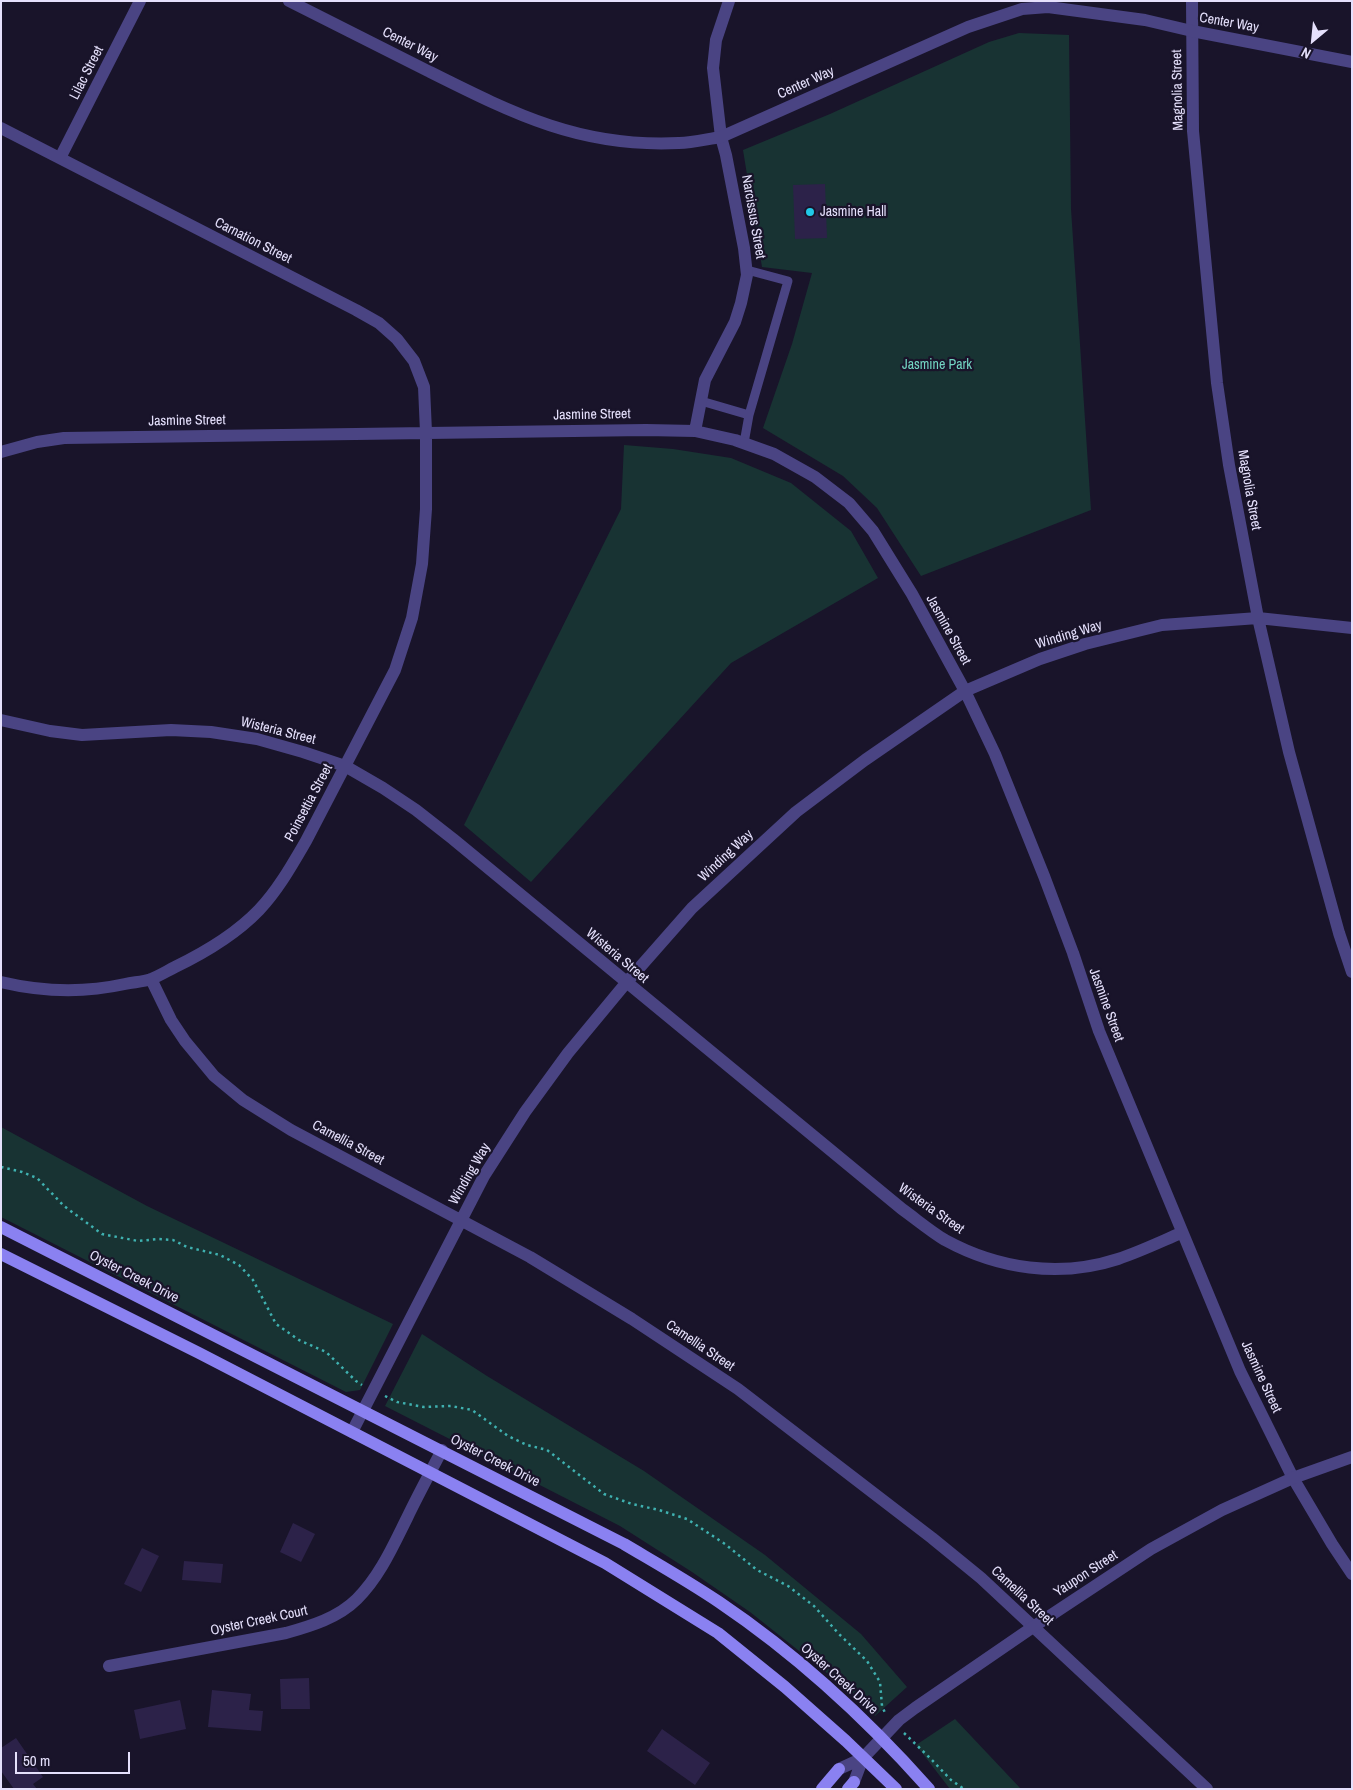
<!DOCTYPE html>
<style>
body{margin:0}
#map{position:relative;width:1353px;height:1790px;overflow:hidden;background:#19142a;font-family:"Archivo Narrow",sans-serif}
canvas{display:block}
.frame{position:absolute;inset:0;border:2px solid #e5e0fc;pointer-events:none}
.north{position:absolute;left:1288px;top:15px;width:50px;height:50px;-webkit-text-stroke:4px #19142a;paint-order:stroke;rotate:208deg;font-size:14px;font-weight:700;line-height:20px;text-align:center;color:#e5e0fc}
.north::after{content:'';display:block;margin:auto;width:18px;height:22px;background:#e5e0fc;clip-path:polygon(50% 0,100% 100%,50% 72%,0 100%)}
.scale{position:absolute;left:15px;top:1752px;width:115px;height:22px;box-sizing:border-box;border:2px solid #e5e0fc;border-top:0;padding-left:6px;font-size:15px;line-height:18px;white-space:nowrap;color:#e5e0fc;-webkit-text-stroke:4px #19142a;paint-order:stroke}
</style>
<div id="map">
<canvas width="1353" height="1790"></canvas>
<div class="frame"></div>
<div class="north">N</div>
<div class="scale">50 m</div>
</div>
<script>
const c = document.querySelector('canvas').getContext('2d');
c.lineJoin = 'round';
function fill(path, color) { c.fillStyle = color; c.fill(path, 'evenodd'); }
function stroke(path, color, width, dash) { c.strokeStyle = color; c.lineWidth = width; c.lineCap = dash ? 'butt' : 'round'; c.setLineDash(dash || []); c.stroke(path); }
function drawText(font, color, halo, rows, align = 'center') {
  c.font = font + ' "Archivo Narrow",sans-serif'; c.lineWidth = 4.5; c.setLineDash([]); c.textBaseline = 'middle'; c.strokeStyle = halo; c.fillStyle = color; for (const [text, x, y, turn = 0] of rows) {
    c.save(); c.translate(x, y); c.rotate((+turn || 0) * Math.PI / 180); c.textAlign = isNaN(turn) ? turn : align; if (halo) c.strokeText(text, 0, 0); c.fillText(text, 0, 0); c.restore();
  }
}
fill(new Path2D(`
 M1019 33 1069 35 1071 209 1091 510 921 576 877 508 843 476 763 428 792 344 812 273 762 267 743 150 830 114 989 42Z
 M624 445 673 449 731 458 791 483 851 531 878 578 731 663 531 882 464 825 621 509Z
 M1 1127 147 1206 393 1324 360 1390 346 1392 1 1217Z
 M422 1334 487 1376 644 1471 765 1555 861 1634 907 1687 875 1716 852 1693 750 1612 692 1572 620 1526 385 1406Z
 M955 1719 1021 1789H950L916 1745Z`), '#183333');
fill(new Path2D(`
 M825 184 827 238 795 239 793 185Z
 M293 1523 315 1534 301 1562 280 1552Z
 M142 1548 159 1556 141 1592 124 1584Z
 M184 1561 223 1564 221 1583 182 1580Z
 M309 1678 310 1709H281L280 1679Z
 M212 1690 251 1694 249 1710 263 1711 261 1731 208 1727Z
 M180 1700 186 1729 140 1739 134 1710Z
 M662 1729 710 1763 695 1785 647 1751Z
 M16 1738 43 1777 33 1784 37 1789H14L1 1771V1748Z`), '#2c2249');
stroke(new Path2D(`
 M1 1167 22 1172 37 1178 64 1206 102 1234 138 1241 158 1239 173 1240 187 1247 220 1255 239 1265 253 1280 276 1324 299 1340 326 1352 356 1381 362 1385
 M385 1396 397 1402 424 1407 451 1406 472 1410 508 1436 527 1445 547 1450 604 1494 632 1504 659 1510 687 1519 725 1544 757 1570 788 1586 814 1606 838 1633 867 1661 880 1682 882 1706 886 1715
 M904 1733 930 1758 951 1780 964 1789`), '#3fb1b0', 2.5, [2.5, 4]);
stroke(new Path2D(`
 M747 270 788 281 749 415
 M701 401 749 415 744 443`), '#4a4483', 9);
stroke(new Path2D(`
 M1192 1 1193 131 1217 383 1229 465 1258 618 1289 752 1339 933 1352 972
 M1 128 356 310 379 323 397 339 414 361 424 387 426 432V509L422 564 412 618 395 670 306 841C292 865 278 890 259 910 235 935 206 952 175 967 167 971 159 976 151 979 143 982 134 982 125 984 84 993 43 992 1 982
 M60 158 140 1
 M695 431 705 380 735 322 741 303 747 275 744 248 726 155 721 137 713 68 716 40 729 1
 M1 452 37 442 64 438 646 430 695 431 735 440 774 454 815 477 849 503 873 531 912 594 965 691 995 754 1044 876 1073 953 1099 1031 1240 1371 1293 1478 1332 1544 1352 1574
 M1 720 50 731 82 735 171 730 211 732 257 739 303 752 345 766 383 788 416 810 453 839 902 1209C916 1219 930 1231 945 1240 998 1269 1060 1278 1118 1259 1139 1252 1160 1242 1181 1233
 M151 979 171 1020 185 1041 214 1076 243 1100 291 1130 530 1257 632 1319 738 1389 932 1538 981 1578 1207 1789
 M352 1432 484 1176 525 1112 568 1053 626 983 692 908 796 812 865 760 965 691 1040 659 1085 644 1162 625 1258 618 1352 628
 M109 1666 286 1633C311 1626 338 1618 357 1599 380 1576 393 1546 407 1518 418 1495 430 1473 442 1450`), '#4a4483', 12);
stroke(new Path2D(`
 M289 1C336 25 382 48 428 71 514 114 581 148 679 143 693 143 707 139 721 137L968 27 1022 9 1048 7 1145 20 1192 31 1352 62
 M839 1769 863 1758 899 1720 915 1708 1033 1627 1151 1549 1222 1510 1293 1478 1352 1457
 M854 1782 863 1758`), '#4a4483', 12);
stroke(new Path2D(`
 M1 1227 624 1544C656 1563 688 1581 719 1602 796 1654 867 1719 929 1789
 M1 1254 199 1353 605 1563 718 1633 785 1687 846 1741 896 1789
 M822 1789 839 1769
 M848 1789 854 1782`), '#8a81f1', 12);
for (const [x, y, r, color] of [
 [810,212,5,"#21c9e7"]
]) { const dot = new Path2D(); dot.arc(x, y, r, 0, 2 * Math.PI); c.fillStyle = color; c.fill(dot); stroke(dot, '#19142a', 2); }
drawText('14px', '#e5e0fc', '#19142a', [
 ["Center Way",1229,23,10],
 ["Center Way",410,45,27],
 ["Lilac Street",87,73,-63],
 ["Center Way",806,83,-24],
 ["Magnolia Street",1178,90,-91],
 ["Narcissus Street",753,217,80],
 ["Carnation Street",253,241,27],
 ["Jasmine Street",592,415,-1],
 ["Jasmine Street",187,421,-1],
 ["Magnolia Street",1249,490,80],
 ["Jasmine Street",948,630,61],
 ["Winding Way",1069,635,-17],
 ["Wisteria Street",278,731,14],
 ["Poinsettia Street",309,803,-62],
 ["Winding Way",726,856,-43],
 ["Wisteria Street",617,956,40],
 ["Jasmine Street",1106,1005,70],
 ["Camellia Street",348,1143,28],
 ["Winding Way",470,1174,-60],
 ["Wisteria Street",931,1209,35],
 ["Oyster Creek Drive",134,1277,27],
 ["Camellia Street",700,1346,34],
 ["Jasmine Street",1261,1377,65],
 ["Oyster Creek Drive",495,1461,27],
 ["Yaupon Street",1086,1574,-33],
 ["Camellia Street",1022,1596,43],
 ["Oyster Creek Court",259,1621,-12],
 ["Oyster Creek Drive",839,1679,42]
]);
drawText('14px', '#e5e0fc', '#19142a', [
 ["Jasmine Hall",820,212]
], 'left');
drawText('14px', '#72d5c2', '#19142a', [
 ["Jasmine Park",937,365]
]);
</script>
